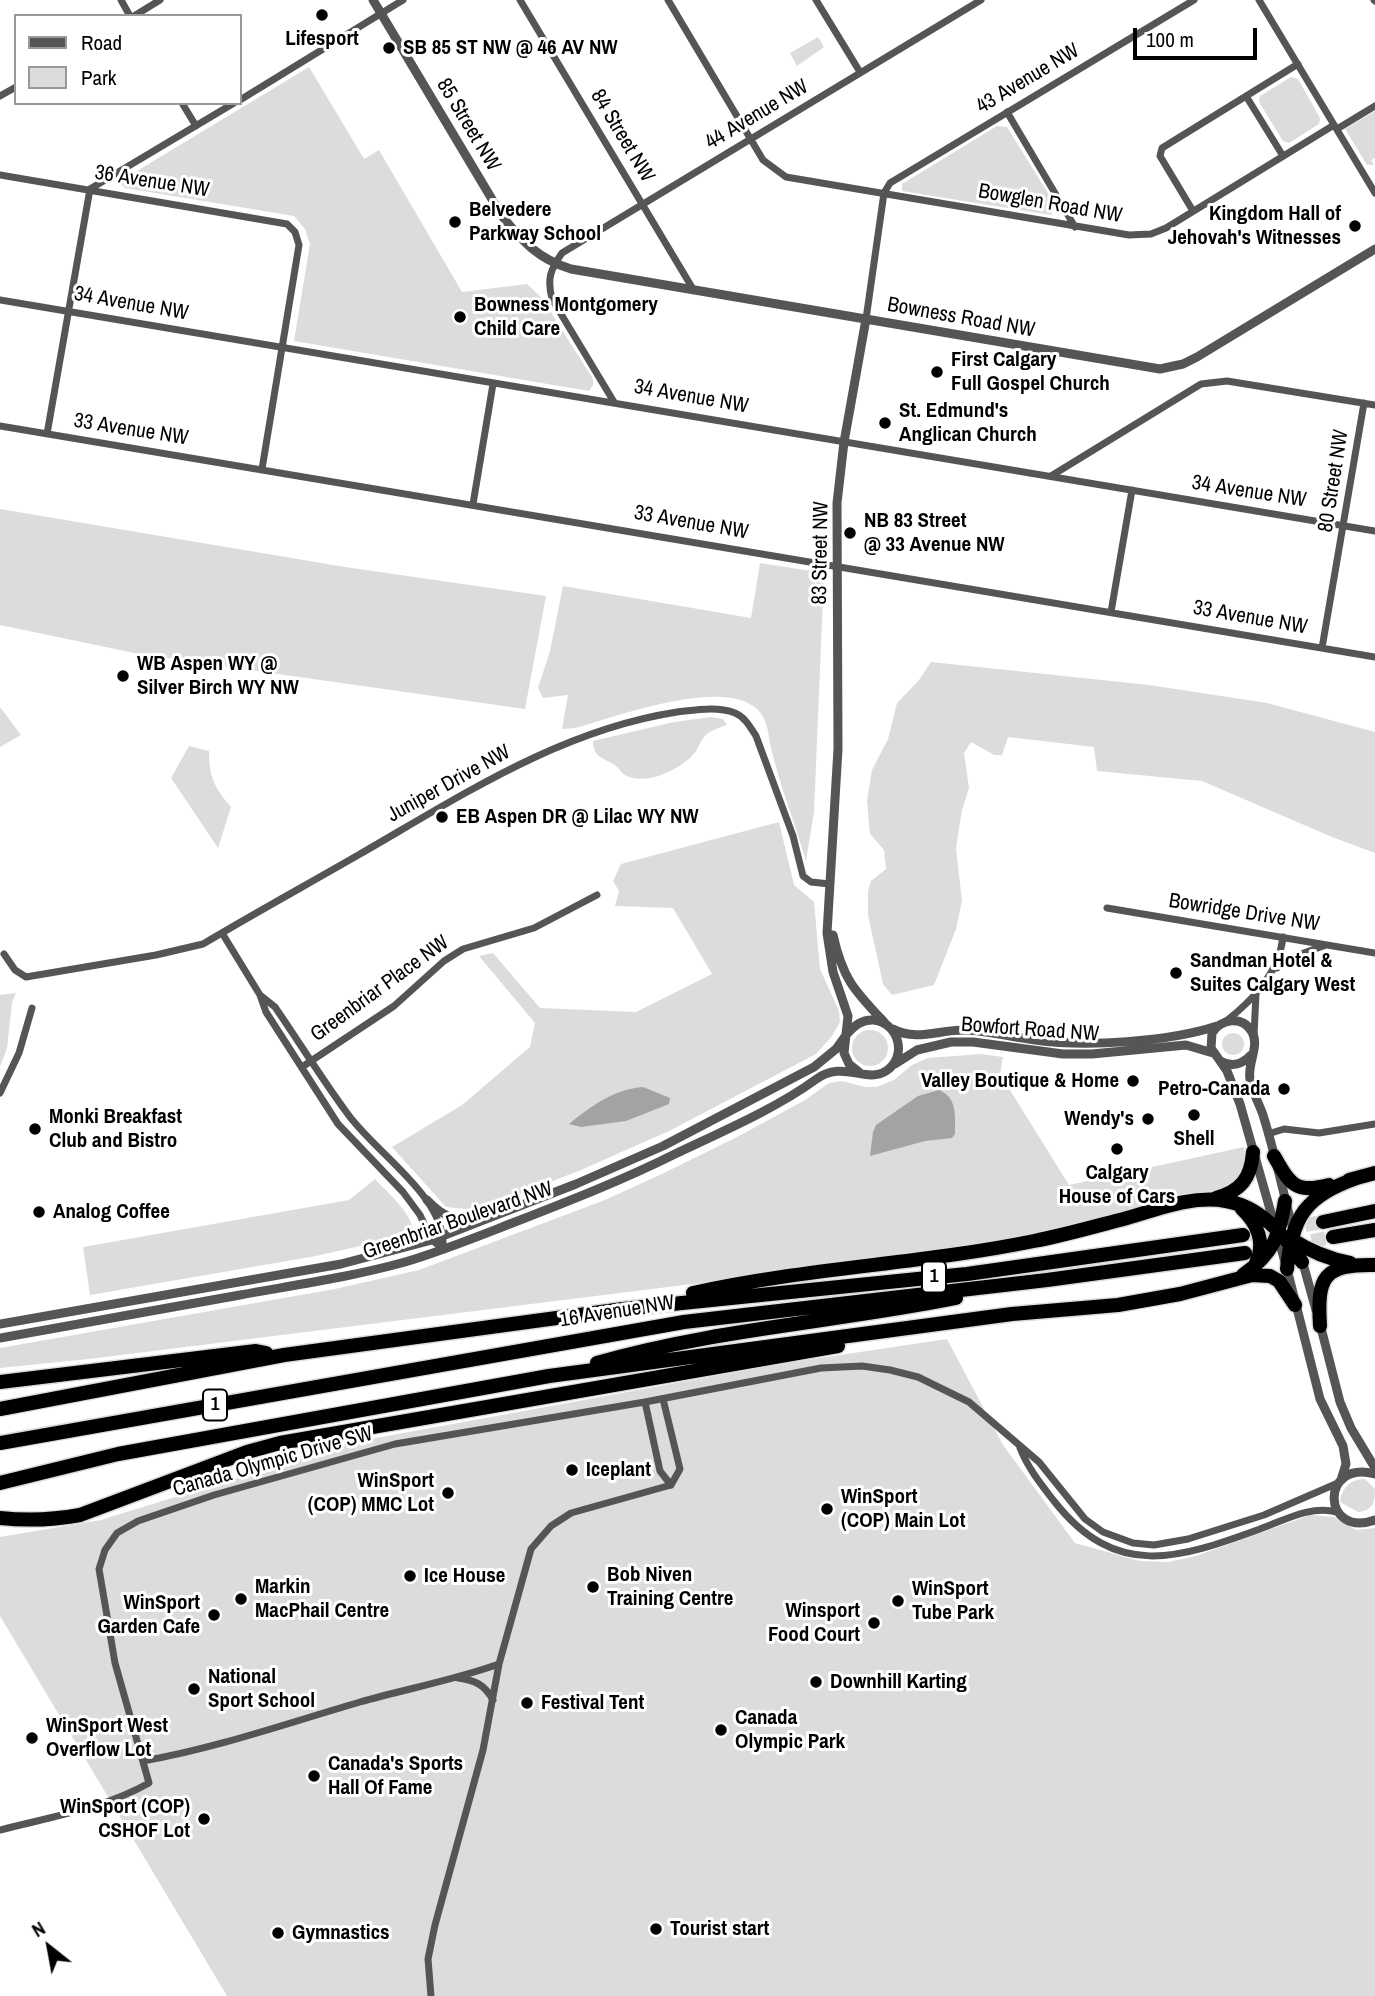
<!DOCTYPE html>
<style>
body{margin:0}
#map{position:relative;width:1375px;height:1996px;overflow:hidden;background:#fff;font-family:"Archivo Narrow",sans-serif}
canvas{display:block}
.legend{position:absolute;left:14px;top:14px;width:228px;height:91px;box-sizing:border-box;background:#fff;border:2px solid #999;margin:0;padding:9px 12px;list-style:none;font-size:21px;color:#000}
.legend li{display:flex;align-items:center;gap:14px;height:35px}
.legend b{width:35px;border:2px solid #999}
.north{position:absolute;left:14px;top:1912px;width:70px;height:70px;-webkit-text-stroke:5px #fff;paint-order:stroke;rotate:329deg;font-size:19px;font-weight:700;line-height:28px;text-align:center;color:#000}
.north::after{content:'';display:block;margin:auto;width:24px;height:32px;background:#000;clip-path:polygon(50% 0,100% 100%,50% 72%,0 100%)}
.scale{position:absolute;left:1133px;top:28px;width:124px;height:32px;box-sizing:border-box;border:4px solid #000;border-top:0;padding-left:9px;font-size:21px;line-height:24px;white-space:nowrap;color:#000;-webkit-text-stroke:5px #fff;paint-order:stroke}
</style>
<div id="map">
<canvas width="1375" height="1996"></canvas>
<ul class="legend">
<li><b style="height:9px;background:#555"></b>Road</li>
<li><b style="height:19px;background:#dcdcdc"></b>Park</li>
</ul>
<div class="north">N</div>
<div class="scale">100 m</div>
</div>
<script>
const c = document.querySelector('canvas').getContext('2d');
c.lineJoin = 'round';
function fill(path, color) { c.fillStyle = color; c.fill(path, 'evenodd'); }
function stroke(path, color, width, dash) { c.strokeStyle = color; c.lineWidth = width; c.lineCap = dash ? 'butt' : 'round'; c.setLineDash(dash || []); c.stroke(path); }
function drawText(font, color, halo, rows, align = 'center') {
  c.font = font + ' "Archivo Narrow",sans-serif'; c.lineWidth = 6; c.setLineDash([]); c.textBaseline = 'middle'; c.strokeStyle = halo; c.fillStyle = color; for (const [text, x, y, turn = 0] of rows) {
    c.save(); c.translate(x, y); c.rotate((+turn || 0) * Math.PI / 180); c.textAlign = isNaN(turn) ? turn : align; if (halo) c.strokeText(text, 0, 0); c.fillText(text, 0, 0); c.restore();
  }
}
fill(new Path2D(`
 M818 37 824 47 797 66 790 53Z
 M309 67 364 159 379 150 462 292 527 284 542 298 593 379V385L589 391 294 341 310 244 305 229 294 216 125 188 122 185V180Z
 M1291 77 1298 79 1320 118 1319 124 1289 143 1283 141 1259 102 1260 96Z
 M1375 111V158L1371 160 1374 165H1367L1345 129Z
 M997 126 1007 127 1056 206 1051 215 902 191V184Z
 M0 509 345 567 546 596 525 709 144 655 0 625Z
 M760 563 824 573 814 812 806 861C795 823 780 786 771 748 768 734 768 719 757 709 723 677 617 716 576 728L562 729 568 695 543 698 538 688 550 651 563 586 751 618Z
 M931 662 1149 685 1267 703 1375 732V853L1332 837 1202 781 1097 771 1094 747 1008 737 1002 755H994L971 742 964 753 969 788 962 810 956 848 962 901 956 929 934 985 892 995 883 984 868 915V891L871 881 886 869 884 850 870 834 867 801 872 770 888 739 897 703 919 680Z
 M0 707 21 735 0 747Z
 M711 717 723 719 727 725C721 727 712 730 707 734 700 740 698 751 691 757 676 771 645 786 625 775 620 772 618 766 613 764 602 757 593 757 593 741L674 722Z
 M189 746 209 751C209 777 214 787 231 807L218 848 171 778Z
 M779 822 794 885 814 902 820 969 839 1011 840 1022 832 1036 816 1054 669 1131 581 1170 504 1200 466 1209 446 1207 392 1147 462 1105 530 1047 535 1023 479 956 493 953 540 1008 636 1012 712 974 673 908 615 906 619 891 613 881 621 864Z
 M16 993 12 1003 7 1048 0 1067V995Z
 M852 1048a18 18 0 1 1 36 0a18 18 0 1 1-36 0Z
 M1222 1044a11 11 0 1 1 22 0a11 11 0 1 1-22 0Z
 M981 1054 1003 1057 1000 1074 1069 1185 1244 1147 1245 1164 1243 1177 1223 1193 1166 1202 991 1243 893 1259 89 1359 0 1368V1348L335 1289 419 1270 605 1200 664 1173 741 1135 805 1100 829 1083 842 1081 865 1087H876L894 1080 912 1065 928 1058Z
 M375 1179C386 1191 414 1215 412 1230L408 1235 316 1256 90 1295 83 1247 349 1200Z
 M947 1339 1003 1445 1075 1543 1140 1561 1168 1562 1196 1556 1310 1515 1334 1517 1356 1530 1375 1528V1996H227L0 1616V1537L101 1520 349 1443 780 1364Z
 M1365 1479 1375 1489C1375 1502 1373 1511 1358 1512L1340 1502C1342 1488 1350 1479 1365 1479Z`), '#dcdcdc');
fill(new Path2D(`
 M643 1087 670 1098 669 1104 626 1121 581 1127 569 1124C591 1106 615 1089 643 1087Z
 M939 1090C958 1098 955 1117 955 1134L952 1138 925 1141 870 1156 873 1132 876 1125 918 1096Z`), '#a3a3a3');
stroke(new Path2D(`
 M1243 1235 1323 1222
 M1291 1245 1333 1237`), '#d9d9d9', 14, [14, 7]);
const motorway = new Path2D(`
 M1274 1156C1290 1184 1295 1194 1329 1185
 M1349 1180 1375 1173
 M1216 1198C1241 1191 1251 1178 1253 1152
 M1242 1209C1257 1223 1266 1243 1256 1263
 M1323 1222 1375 1211
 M1333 1237 1375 1230
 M1289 1238C1308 1250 1328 1259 1350 1263
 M1287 1269C1292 1217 1305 1196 1357 1178
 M1243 1275C1274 1253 1279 1236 1285 1201
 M693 1293C805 1268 921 1264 1034 1241 1065 1235 1096 1226 1127 1218 1158 1209 1193 1195 1226 1201 1259 1206 1285 1235 1302 1262
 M1320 1326C1317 1277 1323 1264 1375 1265
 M597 1363C715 1329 837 1322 956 1298
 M0 1382 256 1351 266 1353
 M0 1409 284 1355 623 1309 967 1274 1243 1235
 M0 1443 684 1322 1047 1280 1245 1253
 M0 1483 118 1454 549 1376 1012 1314 1118 1305 1180 1294 1252 1275 1270 1276 1279 1281 1295 1305
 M0 1518C28 1521 53 1520 80 1515L247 1452 280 1443 838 1346`);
stroke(motorway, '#dbdbdb', 17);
stroke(new Path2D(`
 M121 0 130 16
 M520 0 693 289
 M668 0 763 160 786 177 1129 235 1151 234 1166 228 1334 125
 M816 0 860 72
 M1259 0 1375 193
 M1374 0 1375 1
 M134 16 160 0
 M0 96 16 87
 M1246 96 1283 156
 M240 100 403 0
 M182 103 196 126
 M1007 112 1075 227
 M1337 129 1375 106
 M0 175 287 224 295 232 299 245 262 469
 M1193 211 1160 156 1162 148 1298 64
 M0 300 1375 531
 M866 319 884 193 890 183 1194 0
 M614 402 552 299C547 279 550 270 562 253L981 0
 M0 426 1375 657
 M47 434 90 189 234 103
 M1051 476 1201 384 1227 381 1375 405
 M473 504 493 384
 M1111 612 1132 490
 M1322 648 1364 403
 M1107 908 1375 953
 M222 933 260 995 266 1012 338 1124 403 1192 420 1215 432 1240 443 1249
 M4 954 15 970 26 977 156 955 203 944C255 913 308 884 360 854 461 796 560 730 677 712 696 710 717 706 735 713 745 717 750 727 756 736L793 836 803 876 811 882 830 884
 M1277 968 1301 954 1326 945
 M260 995 275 1007C299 1042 322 1079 347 1113 375 1153 447 1197 443 1249
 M1225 1022C1253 1000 1279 973 1283 937
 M1254 1035 1256 994
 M302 1067 394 1006 444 961 463 949 534 928 597 895
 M0 1093 19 1053 32 1008
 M1268 1134 1284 1129 1319 1133 1375 1124
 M663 1399 680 1469 671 1485
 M645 1402 660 1471 671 1485
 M1020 1448C1028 1468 1040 1483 1054 1501 1116 1580 1178 1559 1260 1529 1285 1520 1310 1505 1337 1512
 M458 1678C475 1680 485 1685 493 1700
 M143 1761C217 1748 288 1723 360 1702 406 1689 454 1680 499 1664
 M0 1830C50 1817 103 1809 149 1783L115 1663 99 1569 105 1550 117 1533 138 1521 214 1495 395 1444 645 1402 821 1368 862 1366 890 1370 918 1377 969 1402 1039 1462 1085 1519 1103 1532 1133 1543 1154 1545 1188 1539 1264 1515 1338 1483
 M431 1996 428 1959 435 1925 483 1750 499 1664 531 1549 551 1526 571 1513 671 1485`), '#555', 7);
stroke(new Path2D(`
 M373 0 502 216C523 242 538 259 571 269L1160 369 1183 364 1197 357 1375 249
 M833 935C843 980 855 991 885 1023
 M893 1029C917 1042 940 1029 966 1030 989 1031 1012 1037 1035 1040 1086 1047 1168 1042 1217 1026
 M1220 1061C1231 1067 1242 1065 1251 1055
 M895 1064 917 1050 951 1042H973L1063 1054H1092L1186 1045 1213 1053
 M859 1072 849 1064 844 1053 848 1016 833 972 827 933 838 749 837 503 844 442 866 319
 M427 1200C446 1220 456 1220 482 1217
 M1293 1230C1283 1192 1275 1153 1263 1115 1259 1103 1252 1092 1250 1079 1247 1064 1260 1046 1252 1032 1242 1015 1221 1019 1212 1033L1211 1048 1227 1071 1240 1104 1287 1269 1320 1399 1343 1446 1346 1464 1341 1480
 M1302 1260 1316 1310
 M0 1324 341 1264 432 1240 576 1184 663 1146 814 1067 836 1049 846 1035
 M1320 1324 1340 1402 1351 1428 1375 1468
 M0 1338C80 1323 160 1309 240 1295 295 1285 351 1277 405 1262 442 1251 479 1236 515 1222 569 1201 623 1180 675 1154 719 1133 777 1108 815 1080 843 1059 865 1084 886 1071 908 1057 899 1023 874 1020 862 1019 854 1026 847 1034
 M1375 1474C1319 1459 1322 1539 1375 1520`), '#555', 9);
stroke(motorway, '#000', 14);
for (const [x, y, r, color] of [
 [322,15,7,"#000"],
 [389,48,7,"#000"],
 [455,222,7,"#000"],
 [1355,226,7,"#000"],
 [460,317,7,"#000"],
 [937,372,7,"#000"],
 [885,423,7,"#000"],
 [850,533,7,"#000"],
 [123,676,7,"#000"],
 [442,817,7,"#000"],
 [1176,973,7,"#000"],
 [1133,1081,7,"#000"],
 [1284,1089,7,"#000"],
 [1194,1115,7,"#000"],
 [1148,1119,7,"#000"],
 [35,1129,7,"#000"],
 [1117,1149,7,"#000"],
 [39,1212,7,"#000"],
 [572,1470,7,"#000"],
 [448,1493,7,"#000"],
 [827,1509,7,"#000"],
 [410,1576,7,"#000"],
 [593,1587,7,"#000"],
 [241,1599,7,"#000"],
 [898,1601,7,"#000"],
 [214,1615,7,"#000"],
 [874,1623,7,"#000"],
 [816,1682,7,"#000"],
 [194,1689,7,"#000"],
 [527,1703,7,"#000"],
 [721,1730,7,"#000"],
 [32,1738,7,"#000"],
 [314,1776,7,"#000"],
 [204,1819,7,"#000"],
 [656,1929,7,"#000"],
 [278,1933,7,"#000"]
]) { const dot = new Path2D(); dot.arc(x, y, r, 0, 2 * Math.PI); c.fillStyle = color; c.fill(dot); stroke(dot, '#fff', 2.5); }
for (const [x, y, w] of [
 [934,1277,24],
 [215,1405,24]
]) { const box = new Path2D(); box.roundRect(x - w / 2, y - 15.5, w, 31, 5); c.fillStyle = '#fff'; c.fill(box); stroke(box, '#000', 2); }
drawText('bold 19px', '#000', null, [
 ["1",934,1277],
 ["1",215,1405]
]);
drawText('bold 21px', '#000', '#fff', [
 ["Lifesport",322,39,"center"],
 ["SB 85 ST NW @ 46 AV NW",403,48],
 ["Belvedere",469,210],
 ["Parkway School",469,234],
 ["Kingdom Hall of",1341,214,"right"],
 ["Jehovah's Witnesses",1341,238,"right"],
 ["Bowness Montgomery",474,305],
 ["Child Care",474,329],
 ["First Calgary",951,360],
 ["Full Gospel Church",951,384],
 ["St. Edmund's",899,411],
 ["Anglican Church",899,435],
 ["NB 83 Street",864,521],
 ["@ 33 Avenue NW",864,545],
 ["WB Aspen WY @",137,664],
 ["Silver Birch WY NW",137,688],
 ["EB Aspen DR @ Lilac WY NW",456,817],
 ["Sandman Hotel &",1190,961],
 ["Suites Calgary West",1190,985],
 ["Valley Boutique & Home",1119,1081,"right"],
 ["Petro-Canada",1270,1089,"right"],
 ["Monki Breakfast",49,1117],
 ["Club and Bistro",49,1141],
 ["Wendy's",1134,1119,"right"],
 ["Shell",1194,1139,"center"],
 ["Calgary",1117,1173,"center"],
 ["House of Cars",1117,1197,"center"],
 ["Analog Coffee",53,1212],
 ["Iceplant",586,1470],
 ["WinSport",434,1481,"right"],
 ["(COP) MMC Lot",434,1505,"right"],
 ["WinSport",841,1497],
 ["(COP) Main Lot",841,1521],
 ["Bob Niven",607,1575],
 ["Training Centre",607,1599],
 ["Ice House",424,1576],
 ["Markin",255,1587],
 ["MacPhail Centre",255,1611],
 ["WinSport",912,1589],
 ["Tube Park",912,1613],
 ["WinSport",200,1603,"right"],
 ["Garden Cafe",200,1627,"right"],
 ["Winsport",860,1611,"right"],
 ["Food Court",860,1635,"right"],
 ["National",208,1677],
 ["Sport School",208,1701],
 ["Downhill Karting",830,1682],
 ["Festival Tent",541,1703],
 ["Canada",735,1718],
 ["Olympic Park",735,1742],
 ["WinSport West",46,1726],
 ["Overflow Lot",46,1750],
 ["Canada's Sports",328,1764],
 ["Hall Of Fame",328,1788],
 ["WinSport (COP)",190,1807,"right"],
 ["CSHOF Lot",190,1831,"right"],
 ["Tourist start",670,1929],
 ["Gymnastics",292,1933]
], 'left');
drawText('21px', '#000', '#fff', [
 ["43 Avenue NW",1028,79,-31],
 ["44 Avenue NW",757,115,-31],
 ["85 Street NW",468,125,59],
 ["84 Street NW",622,136,59],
 ["36 Avenue NW",152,182,9],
 ["Bowglen Road NW",1050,204,10],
 ["34 Avenue NW",131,304,10],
 ["Bowness Road NW",961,318,10],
 ["34 Avenue NW",691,397,10],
 ["33 Avenue NW",131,430,9],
 ["80 Street NW",1334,481,-81],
 ["34 Avenue NW",1249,492,9],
 ["33 Avenue NW",691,523,10],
 ["83 Street NW",821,553,-89],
 ["33 Avenue NW",1250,618,10],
 ["Juniper Drive NW",449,784,-29],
 ["Bowridge Drive NW",1244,913,9],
 ["Greenbriar Place NW",380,989,-36],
 ["Bowfort Road NW",1030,1030,4],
 ["Greenbriar Boulevard NW",458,1221,-19],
 ["16 Avenue NW",617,1312,-9],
 ["Canada Olympic Drive SW",273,1462,-16]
]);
</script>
